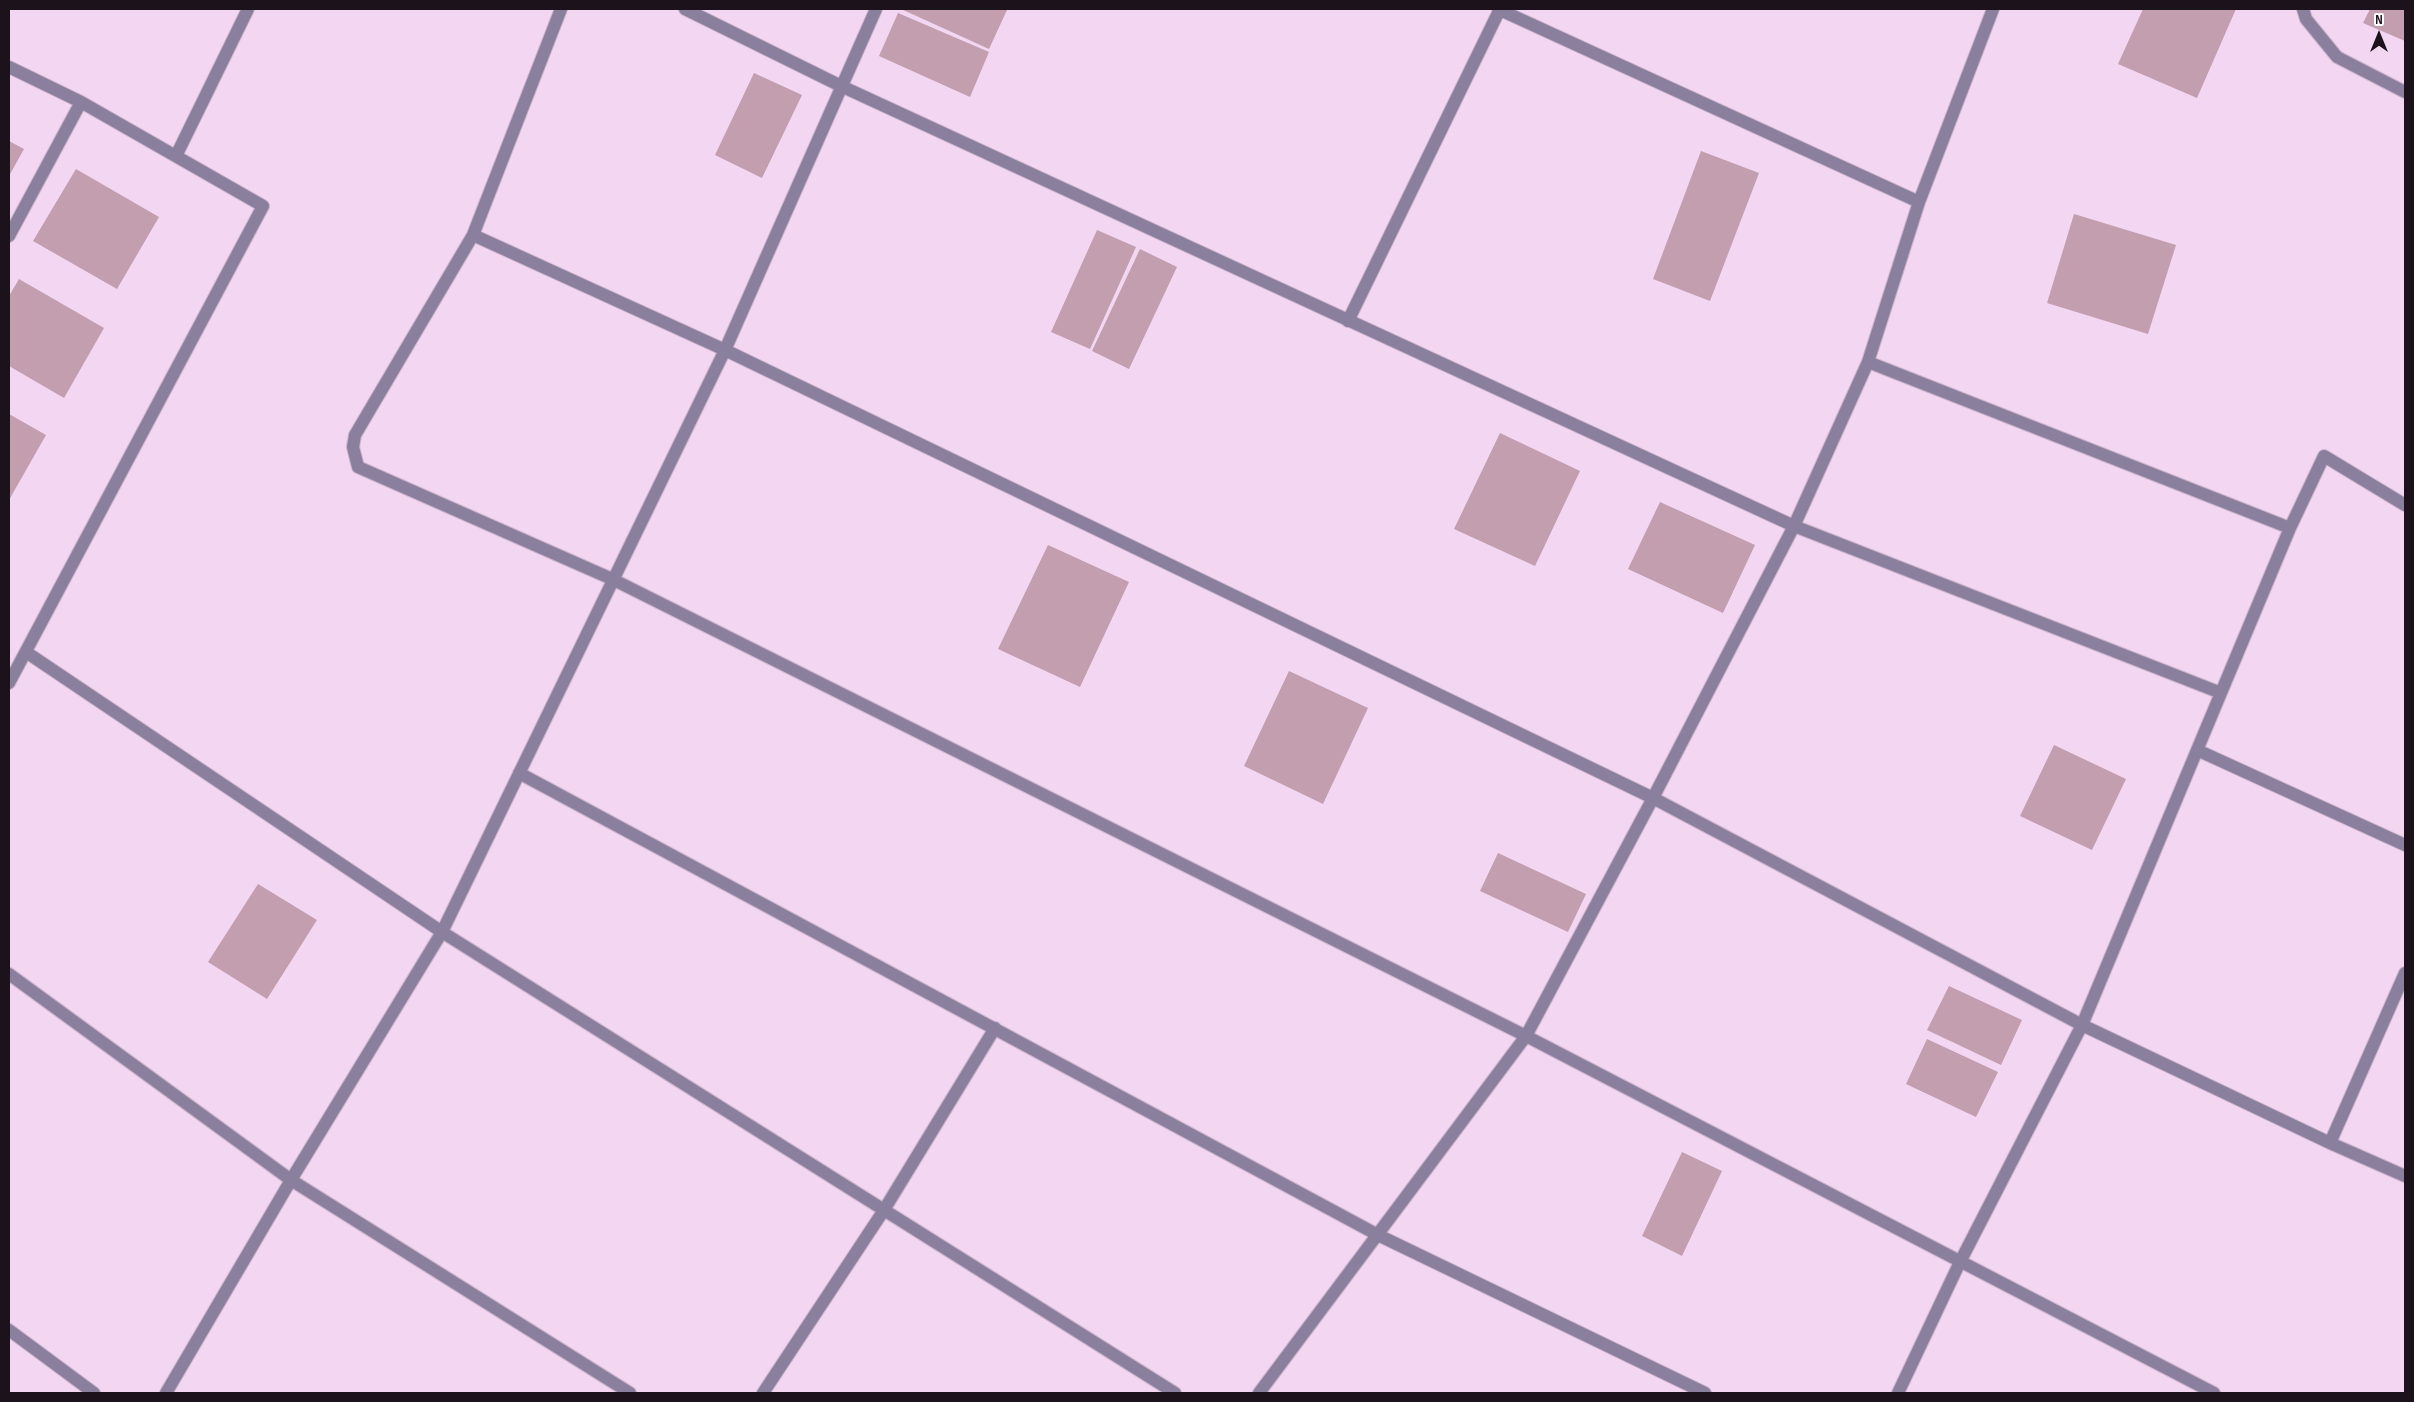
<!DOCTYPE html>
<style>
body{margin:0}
#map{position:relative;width:2414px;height:1402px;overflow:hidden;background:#f2d6f2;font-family:"Sofia Sans Condensed",sans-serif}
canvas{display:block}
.frame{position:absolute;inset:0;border:10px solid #1c121c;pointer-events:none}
.north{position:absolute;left:2354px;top:10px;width:50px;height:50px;-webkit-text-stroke:4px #fff;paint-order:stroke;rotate:0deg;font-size:14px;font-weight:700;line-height:20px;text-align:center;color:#1c121c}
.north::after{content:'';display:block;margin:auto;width:18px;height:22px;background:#1c121c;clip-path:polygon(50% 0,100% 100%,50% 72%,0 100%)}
</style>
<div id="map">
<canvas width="2414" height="1402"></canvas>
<div class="frame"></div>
<div class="north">N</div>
</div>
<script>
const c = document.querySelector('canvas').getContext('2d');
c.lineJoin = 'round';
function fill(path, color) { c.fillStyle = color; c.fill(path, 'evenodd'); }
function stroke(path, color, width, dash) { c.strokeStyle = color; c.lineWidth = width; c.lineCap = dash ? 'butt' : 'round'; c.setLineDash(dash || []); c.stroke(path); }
fill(new Path2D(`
 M901 9H1005L1007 10 989 49Z
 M2143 9H2236L2197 98 2118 64Z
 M2370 9H2405V41L2363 23Z
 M898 13 989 52 970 97 879 56Z
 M754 73 802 95 762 178 715 155Z
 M9 141 24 149 9 176Z
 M1701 151 1759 173 1710 301 1653 279Z
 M76 169 159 217 117 289 33 241Z
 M2074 214 2176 245 2148 334 2047 303Z
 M1097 230 1136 247 1090 349 1051 332Z
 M1140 249 1177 267 1129 369 1092 351Z
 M19 279 104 328 64 398 9 366V296Z
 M9 414 46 435 9 500Z
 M1500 433 1580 471 1535 566 1454 529Z
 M1660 502 1755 545 1723 613 1628 569Z
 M1048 545 1129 582 1080 687 998 649Z
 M1289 671 1368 708 1323 804 1244 766Z
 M2054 745 2126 779 2092 850 2020 816Z
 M1498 853 1586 894 1568 932 1480 891Z
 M258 884 317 920 267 999 208 962Z
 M1949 986 2022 1020 2001 1065 1927 1030Z
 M1927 1039 1998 1072 1976 1117 1906 1084Z
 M1682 1152 1722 1171 1682 1256 1642 1236Z`), '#c29eaf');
const minor = new Path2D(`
 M561 9 473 235 355 435 353 447 358 467 612 579 1526 1036 2214 1393
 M685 9 841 86 1794 526 2221 693
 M1498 9 1919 202
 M2303 9 2306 19 2337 57 2405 92
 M9 67 81 102 263 206 9 683
 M176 156 248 9
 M473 235 725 350 1653 798 2082 1025 2330 1143 2405 1176
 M9 236 81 102
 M1348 321 1500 9
 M1868 362 2290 528 2324 456 2405 505
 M26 652 442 932 1175 1393
 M2197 750 2405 845
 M519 773 1378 1235 1705 1393
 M9 974 291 1180 630 1393
 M2330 1143 2405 973
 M9 1330 94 1393
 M166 1393 291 1180 442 932 725 350 876 9
 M763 1393 884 1210 995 1028
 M1259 1393 1526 1036 1653 798 1794 526 1868 362 1919 202 1993 9
 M1898 1393 1960 1262 2082 1025 2290 528`);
stroke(minor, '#cbb3cb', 14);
stroke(minor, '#8b7f9e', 12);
</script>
